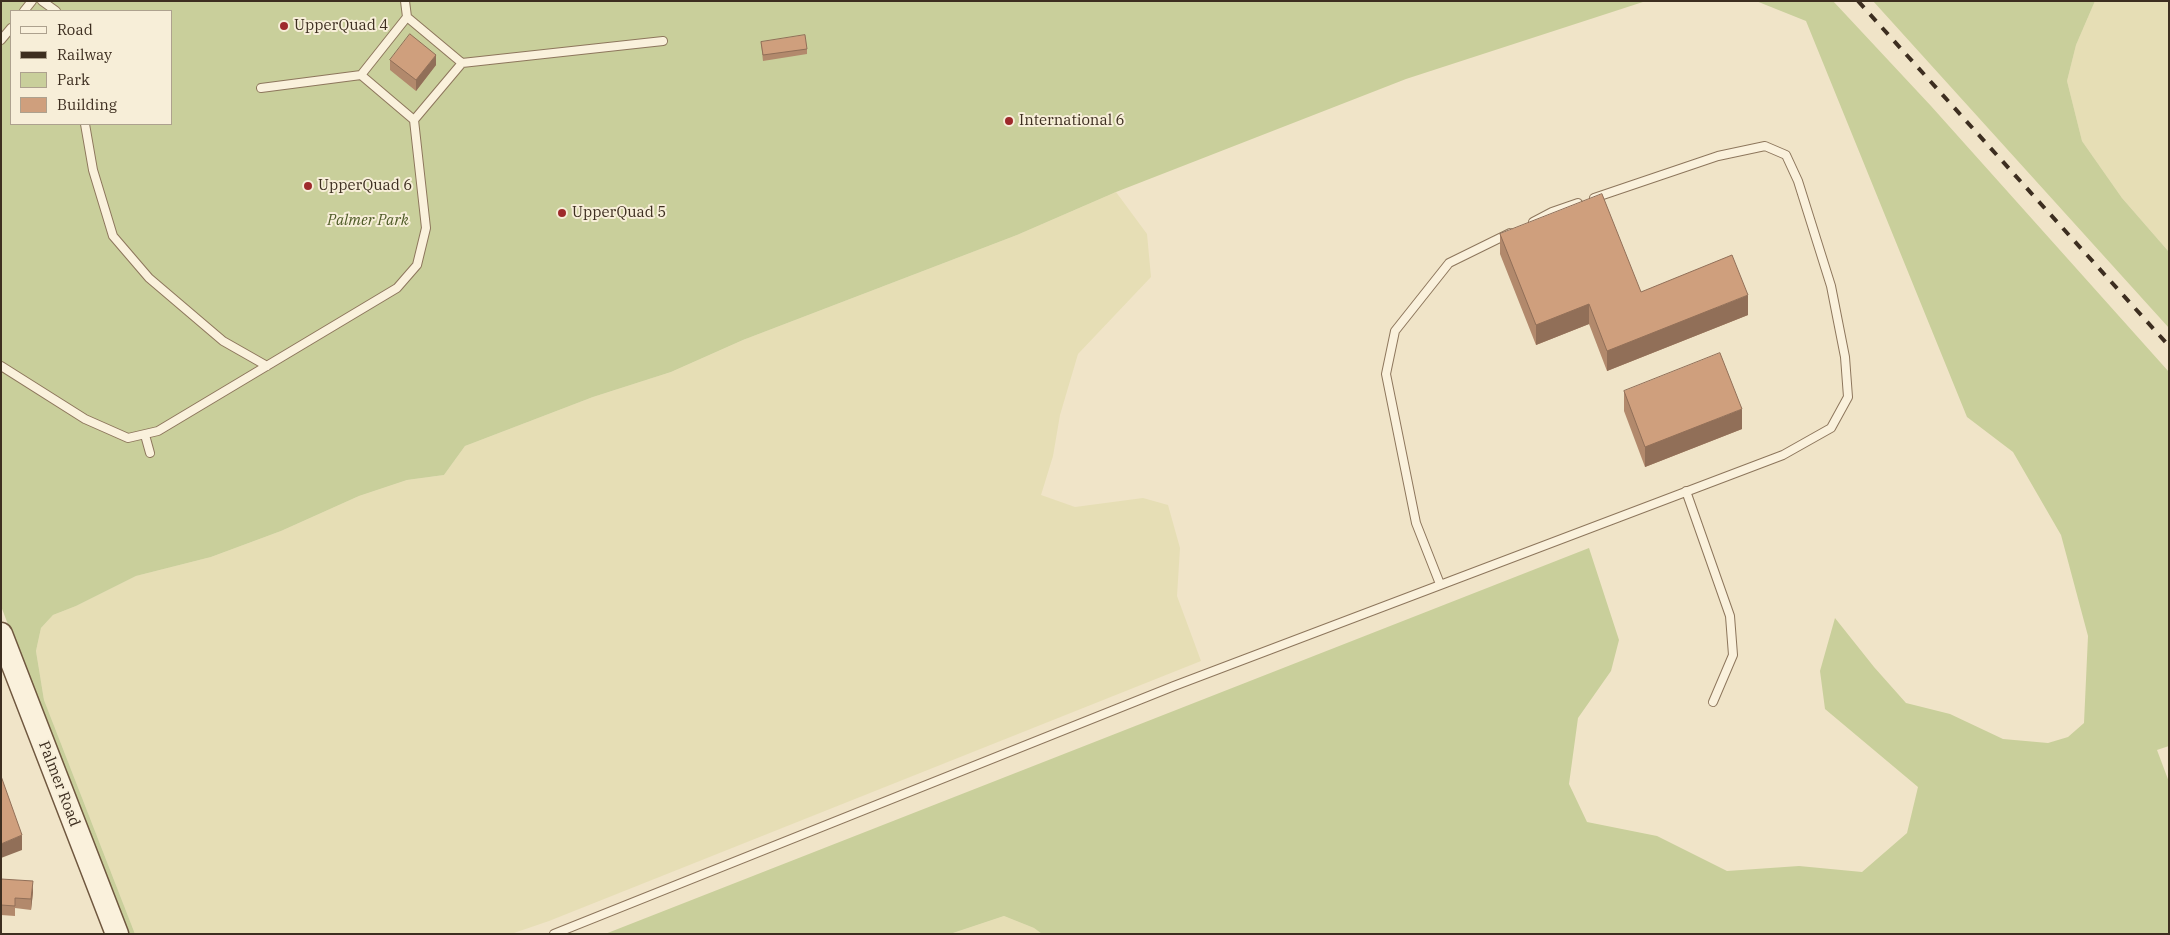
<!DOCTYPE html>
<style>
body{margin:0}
#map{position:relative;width:2170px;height:935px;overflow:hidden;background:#f0e4c8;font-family:"IBM Plex Serif",serif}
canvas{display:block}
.frame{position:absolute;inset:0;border:2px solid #3d2e20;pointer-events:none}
.legend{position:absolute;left:10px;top:10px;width:162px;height:115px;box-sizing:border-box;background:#f7eed8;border:1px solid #ada18e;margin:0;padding:6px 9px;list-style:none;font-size:15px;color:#3d2e20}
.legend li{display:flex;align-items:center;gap:10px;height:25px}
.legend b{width:25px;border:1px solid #ada18e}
</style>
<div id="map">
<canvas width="2170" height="935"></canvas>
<div class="frame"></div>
<ul class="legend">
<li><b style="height:6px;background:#faf1dc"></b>Road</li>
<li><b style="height:6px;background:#3d2e20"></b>Railway</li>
<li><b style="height:14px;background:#c9cf9b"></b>Park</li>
<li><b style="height:14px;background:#cf9f7d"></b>Building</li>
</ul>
</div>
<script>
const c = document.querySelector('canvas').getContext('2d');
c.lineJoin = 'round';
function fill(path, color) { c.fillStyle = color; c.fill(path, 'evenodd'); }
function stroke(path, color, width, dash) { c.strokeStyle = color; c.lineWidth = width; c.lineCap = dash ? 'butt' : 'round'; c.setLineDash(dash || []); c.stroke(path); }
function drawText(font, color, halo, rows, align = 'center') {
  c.font = font + ' "IBM Plex Serif",serif'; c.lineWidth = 4; c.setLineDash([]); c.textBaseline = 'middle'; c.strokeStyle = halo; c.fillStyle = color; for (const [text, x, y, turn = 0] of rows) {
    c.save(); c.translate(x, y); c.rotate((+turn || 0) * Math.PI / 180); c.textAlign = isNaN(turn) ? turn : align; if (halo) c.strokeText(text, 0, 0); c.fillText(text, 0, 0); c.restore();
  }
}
fill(new Path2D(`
 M2095 1H2169V252L2122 198 2082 141 2067 81 2076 45Z
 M1116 192 1147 234 1151 277 1078 354 1060 415 1053 456 1041 495 1075 507 1143 498 1168 505 1180 548 1177 596 1201 661 549 921 511 934H135L44 700 36 651 41 628 53 615 76 606 136 576 211 557 281 531 359 496 407 480 444 475 465 446 593 397 671 372 743 340 1017 235Z
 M1004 916 1034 928 1042 934H950Z`), '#e6deb5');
fill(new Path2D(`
 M1 1H1646L1406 79 1116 192 1017 235 743 340 671 372 593 397 465 446 444 475 407 480 359 496 281 531 211 557 136 576 76 606 53 615 41 628 36 651 44 700 135 934H125L1 606ZM11 11H171V124H11Z
 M1756 1H1833L1931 106 2169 372V746L2157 750 2169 782V934H1042L1034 928 1004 916 950 934H605L1589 548 1619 640 1611 671 1578 718 1569 784 1587 822 1657 836 1727 871 1799 866 1862 872 1907 833 1918 787 1825 709 1820 671 1835 618 1874 667 1906 703 1950 714 2003 739 2048 743 2068 737 2084 723 2088 636 2061 535 2013 452 1967 417 1806 21Z
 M1873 1H2095L2076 45 2067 81 2082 141 2122 198 2169 252V328Z`), '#c9cf9b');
const lane = new Path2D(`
 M42 1 56 11
 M24 11 32 1
 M407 17 462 63 663 41
 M1 40 11 28
 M361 75 407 17 405 1
 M414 120 462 63
 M85 124 93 170 113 236 149 278 223 341 267 366
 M1533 222 1552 212 1578 203
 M1 366 85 419 128 438 158 431 397 288 417 265 426 228 414 120 361 75 261 88
 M145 435 150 453
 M1686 491 1730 616 1733 655 1713 702
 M1440 584 1416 523 1386 374 1395 331 1449 263 1510 233
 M554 934 1174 686 1783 455 1831 428 1848 397 1845 357 1831 286 1798 181 1786 155 1765 146 1718 156 1594 198`);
const secondary = new Path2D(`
 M1 634 117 934`);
stroke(lane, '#8d765c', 10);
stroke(secondary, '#6f573f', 25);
stroke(lane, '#faf1dc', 8);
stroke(secondary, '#faf1dc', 22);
stroke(new Path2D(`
 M1858 1 2169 346`), '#3d2e20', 4, [9, 9]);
fill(new Path2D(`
 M761 42 807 49V54L763 61Z
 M390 60 436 65 416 91 390 70Z
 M1500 234 1641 292 1748 315 1607 371 1589 324 1536 345 1500 254Z
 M1624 391 1742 429 1645 467 1624 411Z
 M1 879 33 892 31 910 15 908V916L1 915Z`), '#b2896c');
fill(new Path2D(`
 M436 55V65L416 91V80Z
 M1748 295V315L1607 371V351Z
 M1589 304V324L1536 345V325Z
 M1742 409V429L1645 467V447Z
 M22 835V850L1 858V844Z
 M33 881V892L31 910V899Z`), '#916f58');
const building = new Path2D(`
 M410 34 436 55 416 80 390 60Z
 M805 35 807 49 763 55 761 42Z
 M1602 194 1641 292 1732 255 1748 295 1607 351 1589 304 1536 325 1500 234Z
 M1720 353 1742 409 1645 447 1624 391Z
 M1 776 22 835 1 844Z
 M1 879 33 881 31 899 15 898V906L1 905Z`);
fill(building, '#cf9f7d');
stroke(building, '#916f58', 1);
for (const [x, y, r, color] of [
 [284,26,5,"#9e2a2b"],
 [1009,121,5,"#9e2a2b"],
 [308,186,5,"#9e2a2b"],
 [562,213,5,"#9e2a2b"]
]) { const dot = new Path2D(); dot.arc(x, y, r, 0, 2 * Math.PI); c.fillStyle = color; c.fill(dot); stroke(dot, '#f7eed8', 2); }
drawText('15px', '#3d2e20', '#f7eed8', [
 ["UpperQuad 4",294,26],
 ["International 6",1019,121],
 ["UpperQuad 6",318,186],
 ["UpperQuad 5",572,213]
], 'left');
drawText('italic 15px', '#4d5a26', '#f7eed8', [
 ["Palmer Park",368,221]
]);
drawText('15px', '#3d2e20', '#f7eed8', [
 ["Palmer Road",59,784,69]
]);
</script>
